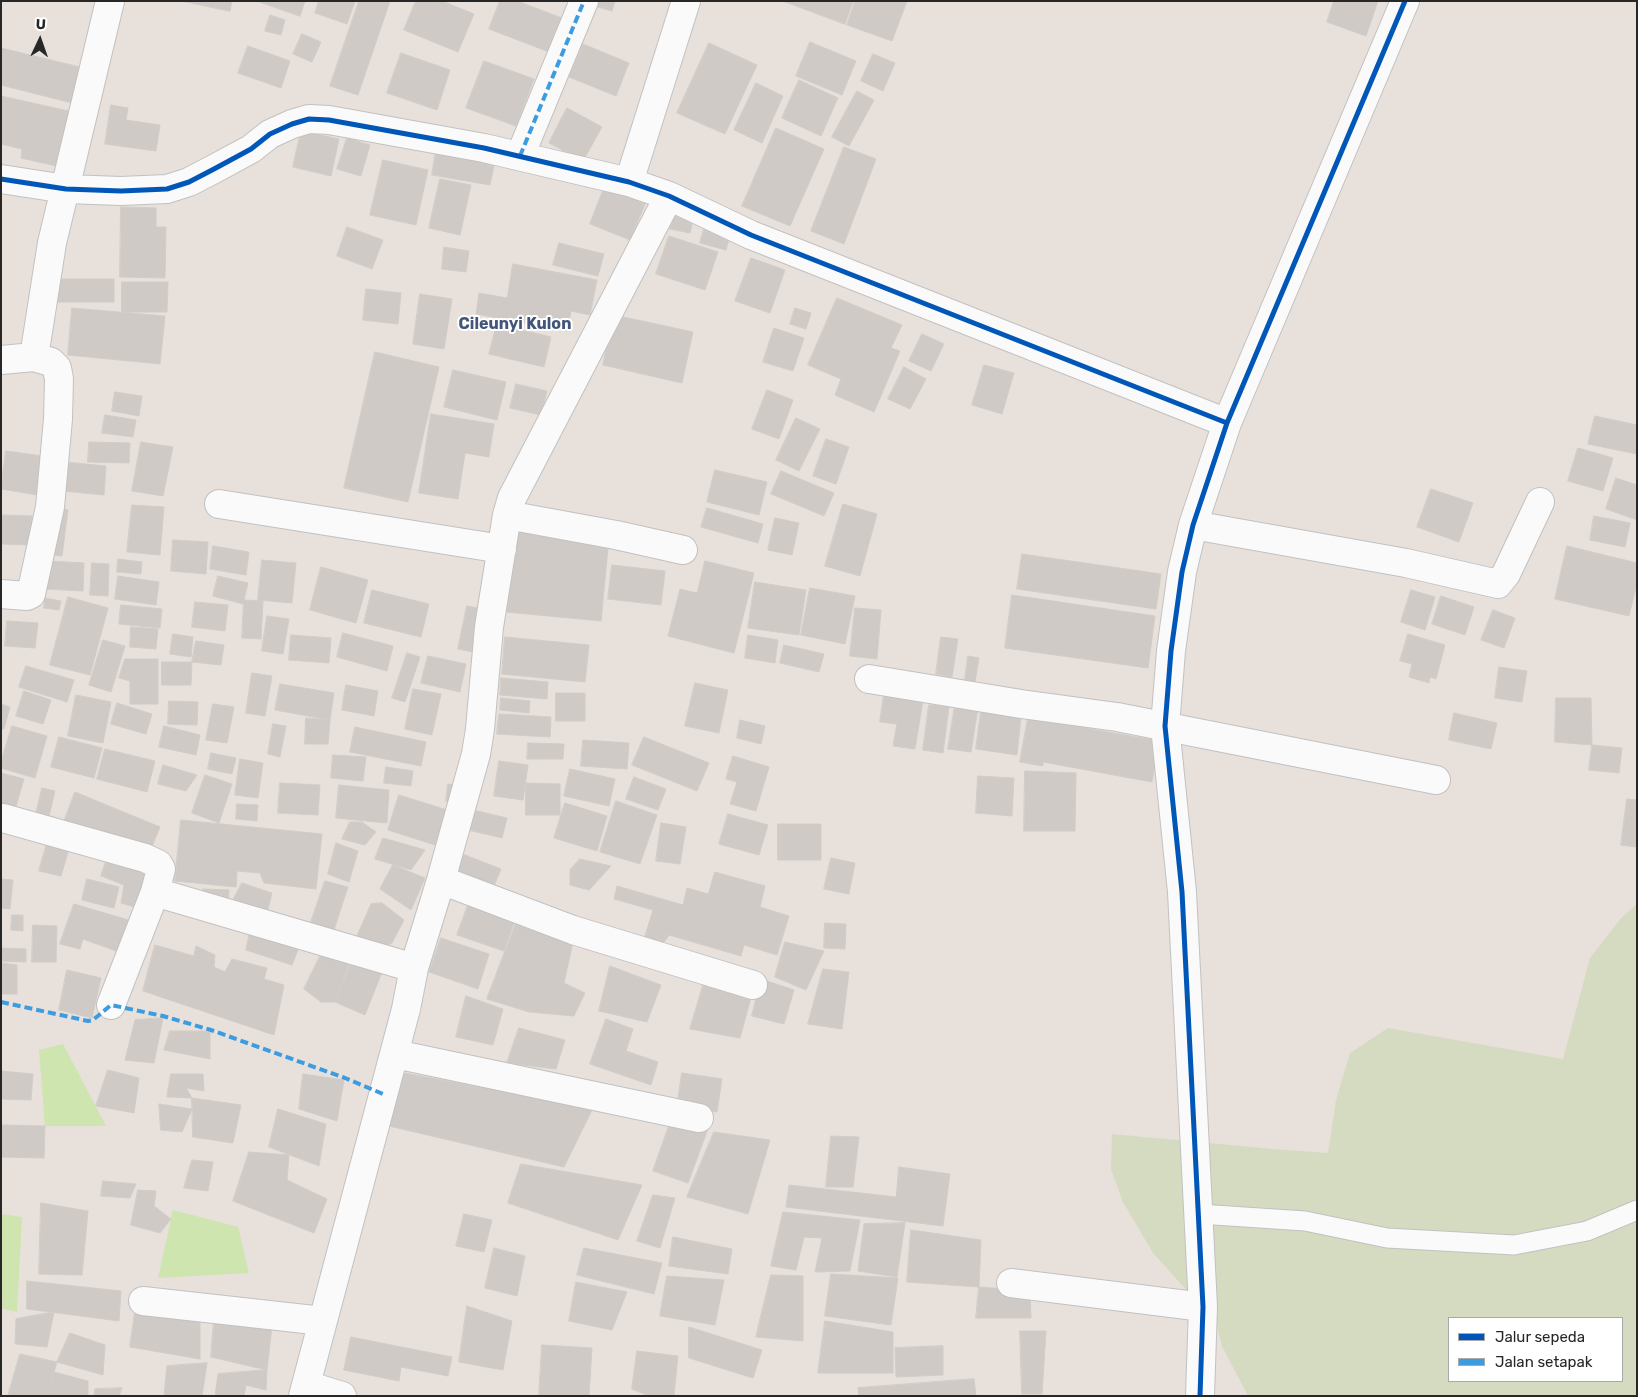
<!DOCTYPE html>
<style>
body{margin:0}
#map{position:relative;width:1638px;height:1397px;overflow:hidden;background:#e7e0db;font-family:Rubik,sans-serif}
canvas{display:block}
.frame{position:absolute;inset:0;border:2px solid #272727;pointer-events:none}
.legend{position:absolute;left:1448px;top:1317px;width:175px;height:65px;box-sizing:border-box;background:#fff;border:1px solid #a9a9a9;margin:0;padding:6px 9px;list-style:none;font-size:15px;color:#272727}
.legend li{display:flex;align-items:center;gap:10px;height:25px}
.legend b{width:25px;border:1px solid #a9a9a9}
.north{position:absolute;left:15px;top:15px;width:50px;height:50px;-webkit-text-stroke:4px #fff;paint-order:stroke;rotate:3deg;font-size:14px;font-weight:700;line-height:20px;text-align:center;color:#272727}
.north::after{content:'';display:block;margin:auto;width:18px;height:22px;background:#272727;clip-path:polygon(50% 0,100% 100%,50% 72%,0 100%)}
</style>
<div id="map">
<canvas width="1638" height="1397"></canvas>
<div class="frame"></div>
<ul class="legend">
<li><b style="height:6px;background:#0057b8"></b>Jalur sepeda</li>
<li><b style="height:6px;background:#3d9ce0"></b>Jalan setapak</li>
</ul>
<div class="north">U</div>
</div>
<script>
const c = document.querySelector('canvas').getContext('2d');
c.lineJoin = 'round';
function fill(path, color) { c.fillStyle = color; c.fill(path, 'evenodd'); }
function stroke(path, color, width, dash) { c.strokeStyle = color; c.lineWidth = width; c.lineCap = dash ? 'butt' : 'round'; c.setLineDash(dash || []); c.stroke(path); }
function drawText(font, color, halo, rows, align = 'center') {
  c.font = font + ' Rubik,sans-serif'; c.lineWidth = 4; c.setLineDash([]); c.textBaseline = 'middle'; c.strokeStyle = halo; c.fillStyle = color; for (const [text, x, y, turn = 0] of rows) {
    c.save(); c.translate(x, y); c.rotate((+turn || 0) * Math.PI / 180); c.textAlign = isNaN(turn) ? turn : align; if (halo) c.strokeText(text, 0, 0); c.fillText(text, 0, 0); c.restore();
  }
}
fill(new Path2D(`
 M63 1044 106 1126H45L39 1050Z
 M173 1210 238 1227 249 1273 158 1278Z
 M1 1214 22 1217 17 1312 1 1308Z`), '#cee5af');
fill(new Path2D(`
 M1637 904V1396H1248L1222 1346 1216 1323 1153 1253 1123 1202 1111 1169 1112 1134 1273 1149 1328 1153 1336 1100 1350 1053 1388 1028 1563 1059 1590 958 1622 917ZM1449 1318H1622V1381H1449Z`), '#d5dbc1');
const building = new Path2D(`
 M182 1H232L230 11Z
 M257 1H305L300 16Z
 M319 1H355L347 24 315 13Z
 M359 1H390L358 95 330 86Z
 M416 1H442L474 14 458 52 404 30Z
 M500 1H517L570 21 557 55 489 29Z
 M592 1H615L612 11 591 5Z
 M783 1H853L845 24Z
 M855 1H907L892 41 847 25Z
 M1334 1H1378L1366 36 1327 22Z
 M270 15 285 20 281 35 265 31Z
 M302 34 321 42 312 62 293 54Z
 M810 42 856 61 842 95 796 76Z
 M709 43 757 65 725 134 677 113Z
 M583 44 629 63 616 96 569 77Z
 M248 46 290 61 281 88 238 73Z
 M1 48 88 69 80 105 1 85Z
 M401 53 450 70 437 110 387 93Z
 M873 54 895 63 883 91 861 81Z
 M484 61 534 79 516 126 466 108Z
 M799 80 838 98 821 136 782 118Z
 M756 83 783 96 762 143 734 130Z
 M857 91 874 100 849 146 832 137Z
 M1 96 73 112 61 167 21 158 22 149 1 144Z
 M111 105 128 108 126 120 160 125 156 151 105 144Z
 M567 108 602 127 583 161 549 143Z
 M776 128 824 149 790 226 742 206Z
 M301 131 339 139 331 176 293 167Z
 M347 138 370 145 361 176 337 169Z
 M844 147 876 159 844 244 811 231Z
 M436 151 495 161 490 185 432 175Z
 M383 160 428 170 416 225 370 215Z
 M440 179 471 185 460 235 429 228Z
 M604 188 645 204 630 240 590 224Z
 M121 207 156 208V227H166L165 278 120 277Z
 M674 216 693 220 690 233 670 229Z
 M706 222 732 228 726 250 700 243Z
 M347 227 383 240 372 269 337 256Z
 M669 236 718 252 705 290 656 274Z
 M559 243 604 254 598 276 553 265Z
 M444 247 469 251 466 272 442 269Z
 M751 258 785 270 770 313 735 301Z
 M513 264 597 280 590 315 571 311 567 331 476 314 479 293 507 298Z
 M53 279H114V302H52Z
 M122 282H168L167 312H122Z
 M366 289 401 293 398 324 363 320Z
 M420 294 452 299 444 349 413 344Z
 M837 298 902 325 891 348 900 351 874 412 835 395 841 379 808 365Z
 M72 308 165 316 160 364 68 355Z
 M795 308 811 313 806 329 790 324Z
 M614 315 693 332 682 383 603 365Z
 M497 324 551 337 544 367 489 354Z
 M774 328 804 338 793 371 763 362Z
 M922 334 944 344 931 371 909 361Z
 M375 352 439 367 408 502 344 488Z
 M984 365 1014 373 1002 414 972 405Z
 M904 367 926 379 910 409 888 399Z
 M453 370 506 382 497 420 444 407Z
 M516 384 547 391 541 415 510 408Z
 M767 390 793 400 779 439 752 429Z
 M115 392 142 396 139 416 112 411Z
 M431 414 494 424 489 457 465 453 458 499 419 493Z
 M105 415 136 420 133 437 102 433Z
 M1595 416 1637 425V454L1588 444Z
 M796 418 820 429 799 471 776 460Z
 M826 439 849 447 836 484 813 476Z
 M89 442 130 443 129 463 88 462Z
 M141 442 173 447 163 496 132 491Z
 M1578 448 1613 458 1603 491 1568 481Z
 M6 451 50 457 44 496 1 489Z
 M55 461 106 466 104 495 53 490Z
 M715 470 767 482 759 515 707 502Z
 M781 471 834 493 824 516 771 494Z
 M1616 478 1637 485V520L1606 509Z
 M1431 489 1473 503 1459 542 1417 527Z
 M843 504 877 514 860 576 825 566Z
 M132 505 164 507 160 555 127 552Z
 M52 507 68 510 62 556 45 554Z
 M707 508 763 524 758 543 701 527Z
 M1 515 32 516 31 545 1 544Z
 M1594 516 1630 523 1625 547 1590 540Z
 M775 518 799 523 792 555 768 550Z
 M514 528 609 538 601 621 506 612Z
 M173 540 208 542 206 574 171 571Z
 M213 546 249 552 246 575 210 569Z
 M1567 546 1637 563V583L1629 616 1555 599Z
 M1022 554 1161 574 1156 609 1017 589Z
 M118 559 142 562 141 574 117 572Z
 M262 560 296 563 292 603 258 600Z
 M47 561 84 563 83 591 45 589Z
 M705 561 754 573 734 653 668 636 680 589 697 593Z
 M92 563 109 564 108 596 90 595Z
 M612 565 665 571 661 605 608 599Z
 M321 567 368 580 356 623 310 610Z
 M118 576 159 582 156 605 115 599Z
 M218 576 248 583 243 604 213 596Z
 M755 582 806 590 799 635 748 628Z
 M810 588 855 596 845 644 801 635Z
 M372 590 429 604 421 637 364 623Z
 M1411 590 1435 597 1425 630 1401 622Z
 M1012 595 1155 616 1148 668 1005 648Z
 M1441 596 1474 607 1465 635 1432 624Z
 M68 597 108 608 90 675 50 665Z
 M45 598 61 601 59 610 44 608Z
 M244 600 263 601 261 639 242 638Z
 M195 602 228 605 225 631 192 627Z
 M121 605 162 609 160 628 119 624Z
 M467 606 482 609 473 652 458 649Z
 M855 608 881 610 877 659 850 656Z
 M1493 610 1515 618 1504 648 1481 640Z
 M267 616 289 619 283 654 262 651Z
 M7 621 38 623 35 648 5 646Z
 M131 627 158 629 156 649 130 647Z
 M343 633 393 646 387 671 337 657Z
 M173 634 193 637 191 657 170 654Z
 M1408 634 1445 645 1436 679 1430 677 1429 683 1409 677 1412 664 1400 661Z
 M291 635 331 638 329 663 289 660Z
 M748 635 778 640 775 663 745 658Z
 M505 637 589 645 585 682 502 674Z
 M941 637 958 639 952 677 936 674Z
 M103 640 125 646 111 692 89 685Z
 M196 641 224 645 221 665 192 662Z
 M784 645 824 654 819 672 780 663Z
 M407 653 420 657 405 702 392 698Z
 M428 656 466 664 460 692 421 683Z
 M968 656 979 658 975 682 965 680Z
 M125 659H158V704H130V681L119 678Z
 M162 662H192L191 685H162Z
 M26 666 74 680 67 702 19 687Z
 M1499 667 1527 671 1522 702 1495 698Z
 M252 673 272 676 265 716 246 713Z
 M501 678 548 682 547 699 500 695Z
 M695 683 728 690 719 733 685 726Z
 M280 684 334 693 330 720 275 710Z
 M346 685 378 691 374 716 342 710Z
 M413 689 441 694 432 735 405 729Z
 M24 691 51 700 43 724 16 716Z
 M556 693H585V721H556Z
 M76 695 111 702 103 743 68 736Z
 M884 695 923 700 915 749 893 746 897 724 880 722Z
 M501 698 530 701 529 713 500 710Z
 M1556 698H1591L1592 745 1555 742Z
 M169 701 198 702 197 725 168 724Z
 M117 703 152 714 146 734 111 724Z
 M1 704 10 707 4 729 1 728Z
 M213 704 234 707 227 743 206 740Z
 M929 705 949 707 943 753 923 750Z
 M955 705 978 708 971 752 948 749Z
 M981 711 1021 716 1017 755 976 749Z
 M1454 713 1497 723 1491 749 1449 740Z
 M499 714 551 717 550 737 497 734Z
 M306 718 330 720 328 744H305Z
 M1028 718 1159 741 1152 782 1043 762V766L1020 762Z
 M740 720 765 726 761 744 737 738Z
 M273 724 286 726 280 757 268 754Z
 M12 726 47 736 35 778 1 768V762Z
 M164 726 200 735 196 755 159 747Z
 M355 727 426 742 421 766 350 752Z
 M59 737 102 748 94 778 51 767Z
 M644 737 709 763 697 791 632 765Z
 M583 740 629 743 627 769 581 766Z
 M528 743 564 744 563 759H527Z
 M1592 745 1622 748 1619 773 1589 770Z
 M105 749 155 761 147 792 97 779Z
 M211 753 236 758 232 774 208 769Z
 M333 755 366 757 363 781 331 778Z
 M733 756 769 767 756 811 730 804 737 782 726 779Z
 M240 759 263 763 258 798 235 795Z
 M499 761 528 765 523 800 494 796Z
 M163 765 197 775 186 791 158 784Z
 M386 767 413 771 411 786 384 783Z
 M570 769 615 779 609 806 564 796Z
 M1025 771 1076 773 1075 831H1024Z
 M1 773 24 779 14 813 1 810Z
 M205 775 232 784 219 823 192 813Z
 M978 776 1014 778 1012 816 976 813Z
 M634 777 666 789 658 810 626 799Z
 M280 783 320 785 318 815 278 813Z
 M526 783 560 784V815H526Z
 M448 784 462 786 460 803 446 801Z
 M339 785 389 790 387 823 336 818Z
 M42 788 55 791 47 825 34 823Z
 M75 792 160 827 148 856 64 822Z
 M399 795 447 810 435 845 388 830Z
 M1627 799 1637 800V847L1621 845Z
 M616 801 657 815 640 864 600 852Z
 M565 803 607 816 597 851 554 838Z
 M237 804 258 805 257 821 236 819Z
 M473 810 507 818 502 838 468 830Z
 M728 814 768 825 759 855 719 844Z
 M181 820 322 834 316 889 264 883 260 873 237 871 236 887 175 881Z
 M350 822H362L376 832 365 845 342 839Z
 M661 823 686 827 680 864 656 861Z
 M778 824H821V860H778Z
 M383 838 425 850 411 870 375 859Z
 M47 843 69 849 61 876 39 871Z
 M336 843 358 851 349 882 328 874Z
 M110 850 152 863 144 910 121 903 124 885 101 876Z
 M460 853 501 869 491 893 450 877Z
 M831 858 855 863 849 894 824 889Z
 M580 859 611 866 589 890 570 885V870Z
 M393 865 425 878 411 910 380 889Z
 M715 872 765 886 760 907 789 916 777 955 744 945 741 956 669 935 662 945 644 939 653 910 614 899 617 886 683 905 687 888 708 894Z
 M1 879 13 880 10 909 1 908Z
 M87 879 119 887 114 908 82 900Z
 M325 881 348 887 334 930 311 922Z
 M242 883 272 893 266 917 236 909 233 900Z
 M203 889 229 890 228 906 202 904Z
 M471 897 517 914 504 951 457 935Z
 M382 903 404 920 392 943 380 948 356 938 371 904Z
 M74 904 132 921 119 952 83 939 80 949 60 944Z
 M12 915H23V931L11 930Z
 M517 920 573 942 564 983 585 993 574 1016 529 1012 487 999Z
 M825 923 846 924 845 949 824 948Z
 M33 925 57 926 56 962H32Z
 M251 927 301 942 292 965 246 950Z
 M441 938 489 954 478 989 429 972Z
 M785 942 824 951 806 990 775 977Z
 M155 945 194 956 196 946 215 955 214 967 225 972 232 959 267 968 264 979 284 985 274 1035 143 991Z
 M1 948 26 949V962L1 961Z
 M324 948 352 955 335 1002H321L304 989Z
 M354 955 384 967 365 1015 335 1002Z
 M1 963 17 965V994H1Z
 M610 966 661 985 647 1022 599 1011Z
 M823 969 849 972 842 1029 808 1024Z
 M67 970 101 978 92 1018 59 1010Z
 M705 979 752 994 740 1038 690 1029Z
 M761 979 794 990 784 1024 752 1016Z
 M466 996 503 1009 493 1045 456 1037Z
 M163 1018 154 1063 125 1060 135 1020Z
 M606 1019 633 1029 626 1051 658 1062 651 1085 590 1064Z
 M519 1028 565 1040 556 1069 507 1063Z
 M170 1031H210V1059L164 1050Z
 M108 1070 139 1078 134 1113 96 1106Z
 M1 1071 33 1074 31 1100 1 1099Z
 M399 1072 593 1108 564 1167 389 1126Z
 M682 1073 722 1079 717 1112 677 1107Z
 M171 1074H203L204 1091 186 1088 192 1098 167 1097Z
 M303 1074 344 1080 337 1121 299 1109Z
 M192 1098 241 1105 233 1143 193 1137Z
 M159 1104 192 1109 182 1132 161 1130Z
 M278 1109 326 1124 319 1166 269 1147Z
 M670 1123 709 1126 688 1183 653 1171Z
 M1 1125 45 1126 44 1158 1 1157Z
 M714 1132 770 1140 748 1214 687 1197Z
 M831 1136 859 1137 853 1187H826Z
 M249 1152 289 1155 287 1180 327 1199 314 1233 233 1201Z
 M192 1160 213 1162 208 1191 184 1188Z
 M521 1164 642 1185 618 1240 508 1203Z
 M899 1167 950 1174 943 1226 786 1207 789 1185 896 1197Z
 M103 1181 136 1184 130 1198 101 1196Z
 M138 1190 156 1191 154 1206 171 1219 160 1233 131 1225Z
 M653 1195 675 1198 660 1248 637 1241Z
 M41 1203 88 1211 82 1275 39 1274Z
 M783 1212 860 1220 850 1271 815 1272 822 1238 804 1237 796 1270 771 1266Z
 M464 1214 492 1220 484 1252 456 1246Z
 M905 1223 897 1277 858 1271 864 1224Z
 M911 1230 981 1240 979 1287 907 1282Z
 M673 1237 732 1249 728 1274 669 1266Z
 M494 1248 525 1256 517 1296 485 1288Z
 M584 1248 662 1263 654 1294 577 1275Z
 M831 1274 898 1278 891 1325 825 1316Z
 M771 1275 803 1276V1341L756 1337Z
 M667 1276 724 1280 715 1325 660 1316Z
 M27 1281 121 1291 119 1321 27 1309Z
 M576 1282 627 1292 612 1330 569 1321Z
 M979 1287 1030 1291 1031 1318H976Z
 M136 1304 200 1322V1359L130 1347Z
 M467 1306 512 1321 503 1370 459 1362Z
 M54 1312 47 1347 15 1344 16 1319Z
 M214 1320 272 1326 267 1370 211 1357Z
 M825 1321 893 1332V1373H818Z
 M689 1327 762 1350 753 1378 689 1358Z
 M1020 1331H1046L1042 1394H1022Z
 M70 1333 105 1345 103 1375 57 1362Z
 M351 1337 452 1357 448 1376 401 1367 399 1381 344 1370Z
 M542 1345 592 1348 589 1396H539Z
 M943 1346V1375L896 1377 895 1348Z
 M637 1351 678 1356 674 1396H649L632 1389Z
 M20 1354 57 1362 47 1396H8Z
 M207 1363 202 1396H164L167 1366Z
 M267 1370 266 1390 246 1385 244 1396H215L218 1374Z
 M54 1372 88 1381V1396H47Z
 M974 1379 976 1396H859L858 1388Z
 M122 1388 119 1396H94L95 1389Z`);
fill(building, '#cfcac6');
stroke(building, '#d2ccc7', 1);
const service = new Path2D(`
 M1199 1214 1305 1221 1387 1238 1514 1245 1587 1231 1637 1210`);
const minor = new Path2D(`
 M520 156 584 1
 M1 179 66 189 121 191 167 189 189 182 214 169 251 149 270 134 292 124 309 119 329 120 484 148 629 182 669 196 751 235 1227 423
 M629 182 686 1
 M1 360 34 357
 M219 504 502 549
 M507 515 616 535 683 550
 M1193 525 1406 563 1498 584 1506 574 1540 502
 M1 594 27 596 31 594 50 507 58 419 59 379 57 368 51 362 34 357 52 243 110 1
 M869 679 1021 704 1117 717 1436 780
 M3 818 145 858 158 864 161 869 155 892 414 968
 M441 880 573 930 753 985
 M111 1005 155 892
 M395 1054 699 1118
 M1011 1283 1203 1307
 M143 1301 323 1321
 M306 1385 342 1396
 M303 1396 406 1009 414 968 441 880 476 754 480 729 489 627 507 515 512 498 669 196
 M1200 1396 1203 1307 1182 892 1165 726 1171 651 1182 572 1193 525 1227 423 1405 1`);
stroke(service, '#c2c1c2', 21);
stroke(minor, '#c2c1c2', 30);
stroke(service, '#fbfafa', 19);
stroke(minor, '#fbfafa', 28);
stroke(new Path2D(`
 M520 156 584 1
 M1 1002 88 1021 93 1020 111 1005 163 1016 211 1030 345 1078 383 1094`), '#3d9ce0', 4, [8, 4]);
stroke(new Path2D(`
 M1 179 66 189 121 191 167 189 189 182 214 169 251 149 270 134 292 124 309 119 329 120 484 148 629 182 669 196 751 235 1227 423
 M1200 1396 1203 1307 1182 892 1165 726 1171 651 1182 572 1193 525 1227 423 1405 1`), '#0057b8', 5);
drawText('bold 16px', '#43557b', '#fff', [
 ["Cileunyi Kulon",515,324]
]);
</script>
